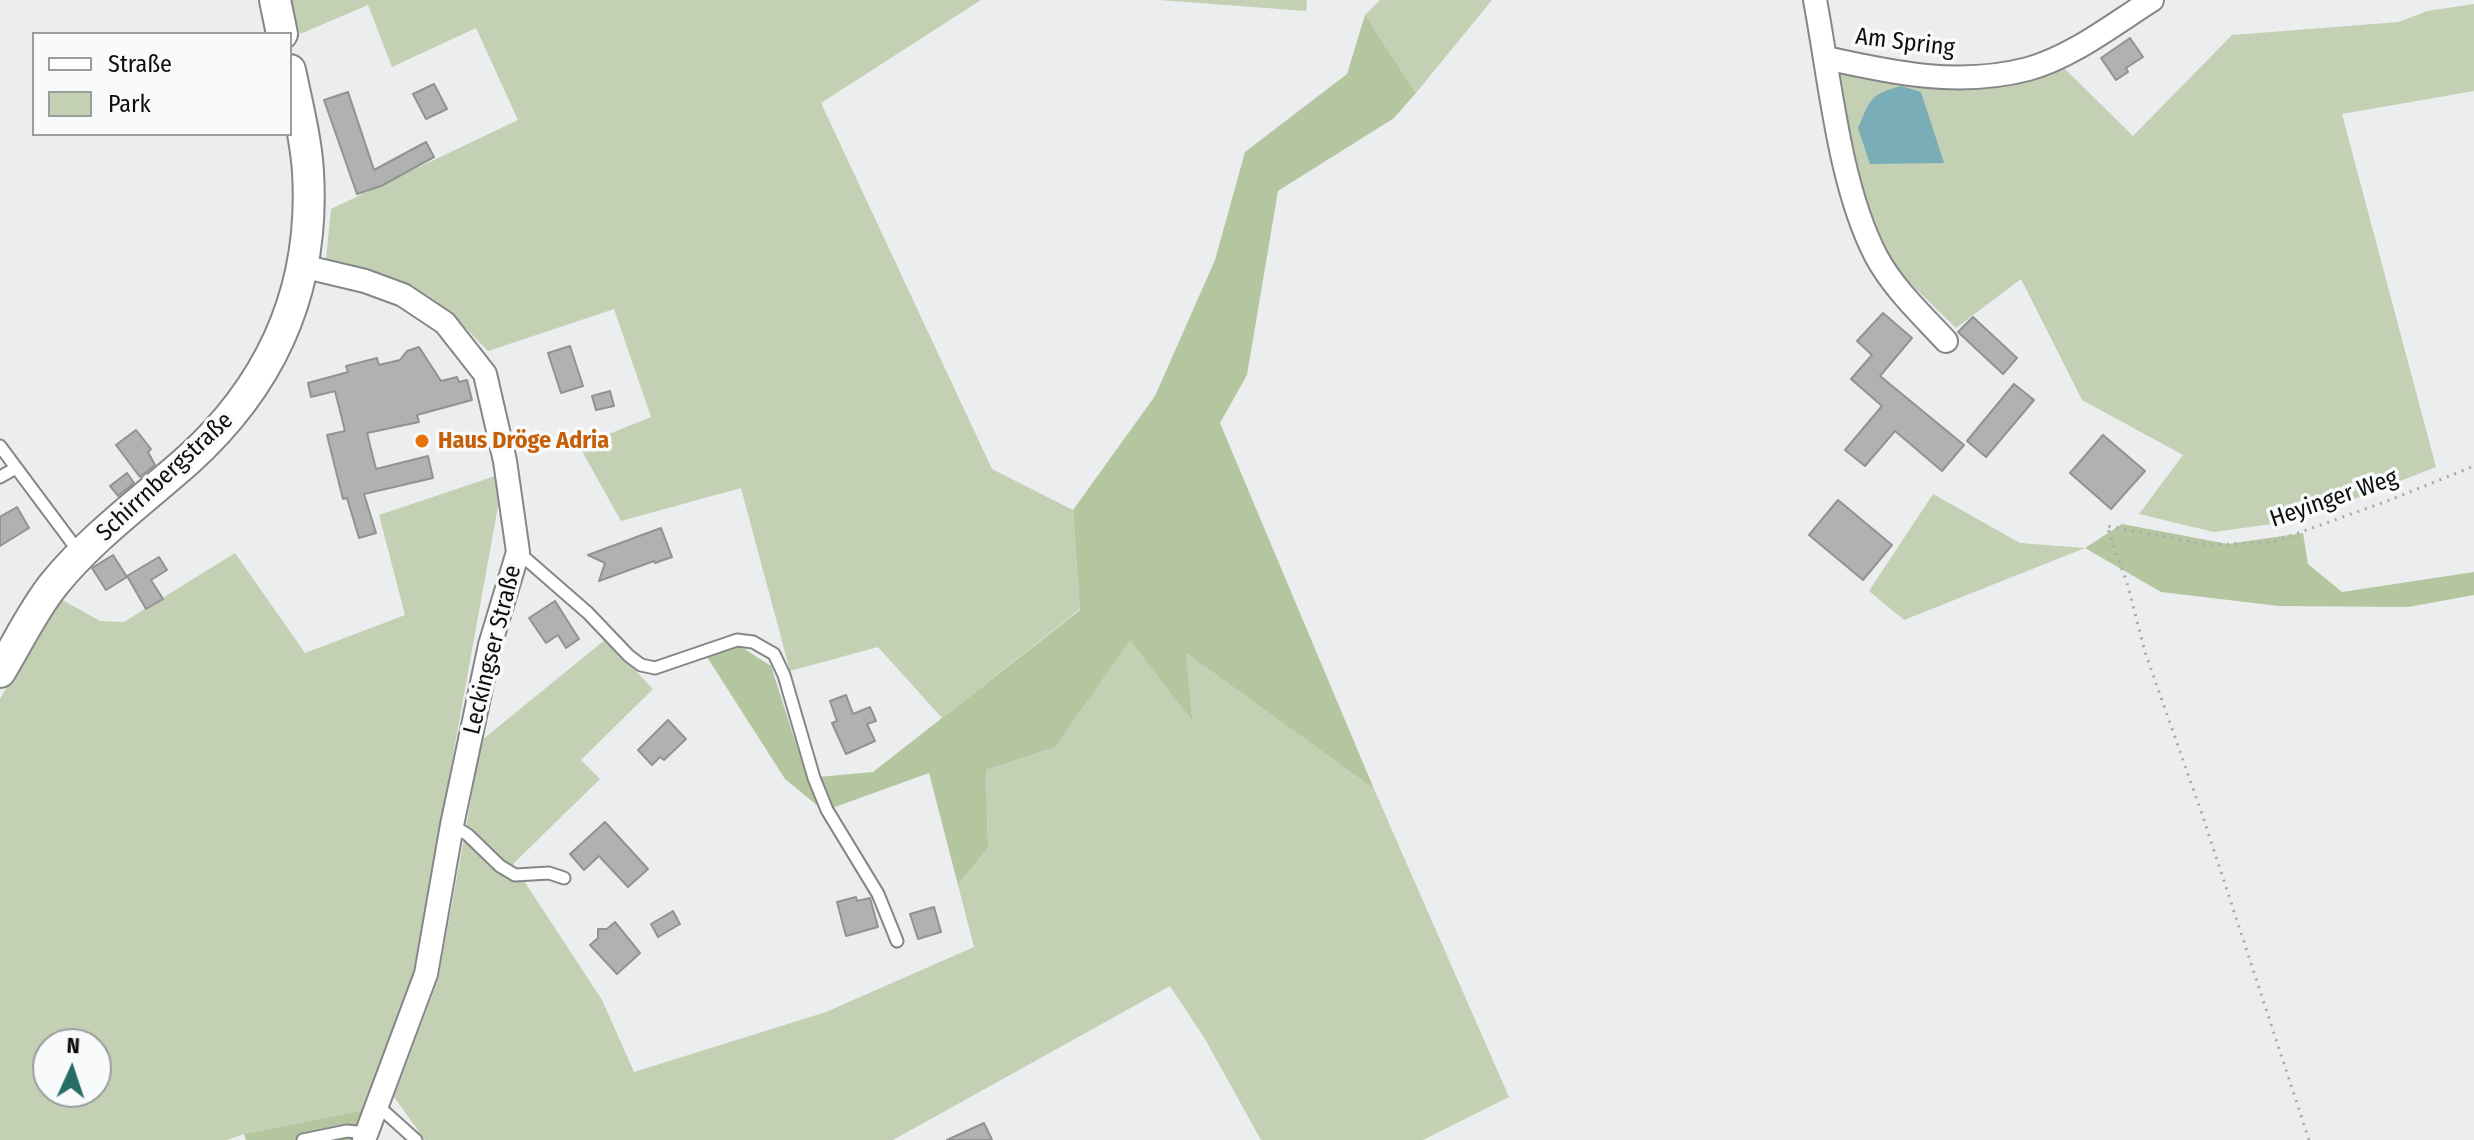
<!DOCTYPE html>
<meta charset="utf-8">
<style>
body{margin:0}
#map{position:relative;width:2474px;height:1140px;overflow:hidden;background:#ecedee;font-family:"Fira Sans Condensed",sans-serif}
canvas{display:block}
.legend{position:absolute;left:32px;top:32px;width:260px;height:104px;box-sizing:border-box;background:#f9fafb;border:2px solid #9b9c9c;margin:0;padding:10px 14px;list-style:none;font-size:24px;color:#0d0e0e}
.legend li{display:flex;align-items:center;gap:16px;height:40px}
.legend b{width:40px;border:2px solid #9b9c9c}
.north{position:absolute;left:32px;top:1028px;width:80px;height:80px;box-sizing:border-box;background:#f9fafb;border:2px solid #9b9c9c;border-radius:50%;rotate:3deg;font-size:22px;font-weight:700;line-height:32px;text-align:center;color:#0d0e0e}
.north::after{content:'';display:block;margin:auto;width:28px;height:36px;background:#256d64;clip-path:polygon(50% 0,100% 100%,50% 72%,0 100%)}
</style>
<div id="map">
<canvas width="2474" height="1140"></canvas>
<ul class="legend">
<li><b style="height:10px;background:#fff"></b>Straße</li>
<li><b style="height:22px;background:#c3d0b4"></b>Park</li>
</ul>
<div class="north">N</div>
</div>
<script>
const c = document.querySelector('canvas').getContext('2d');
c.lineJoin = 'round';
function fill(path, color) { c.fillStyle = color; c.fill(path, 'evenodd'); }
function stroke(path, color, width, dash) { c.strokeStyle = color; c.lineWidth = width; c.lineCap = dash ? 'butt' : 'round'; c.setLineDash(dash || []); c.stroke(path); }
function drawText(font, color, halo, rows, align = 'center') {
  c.font = font + ' "Fira Sans Condensed",sans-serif'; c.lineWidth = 7; c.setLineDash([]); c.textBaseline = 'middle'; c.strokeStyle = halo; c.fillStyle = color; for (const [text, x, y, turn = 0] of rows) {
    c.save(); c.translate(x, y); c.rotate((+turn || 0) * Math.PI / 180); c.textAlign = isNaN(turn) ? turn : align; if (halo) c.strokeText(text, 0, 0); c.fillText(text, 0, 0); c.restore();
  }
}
fill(new Path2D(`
 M290 0H981L821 103 992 469 1073 510 1080 609 942 718 878 647 790 671 741 488 621 521 579 446 651 417 614 309 488 351 447 309 386 275 326 259 331 209 518 120 476 28 392 67 368 5 300 34Z
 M1159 0H1307L1306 11Z
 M1380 0H1492L1416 93 1365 15Z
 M2474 4V91L2342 114 2436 467 2301 520 2214 532 2139 514 2183 455 2082 400 2021 279 1956 328 1881 255 1854 182 1833 71 2060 64 2133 136 2232 35 2399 22 2427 11Z
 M504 473 414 971 364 1110 244 1134 227 1140H0V699L59 598 100 621 124 622 235 553 305 653 405 615 379 515ZM48 1044H96V1092H48Z
 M1933 494 2020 543 2085 548 1904 620 1869 591Z
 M606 639 653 689 581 760 600 779 513 864 602 1000 634 1072 826 1012 974 947 958 885 988 848 986 770 1055 747 1130 639 1191 720 1186 653 1374 789 1509 1097 1423 1140H1261L1205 1039 1170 986 893 1140H425L394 1097 438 980 482 740Z`), '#c3d0b4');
fill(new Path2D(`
 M1365 15 1416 93 1394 118 1278 191 1247 375 1220 423 1374 789 1186 653 1192 721 1130 640 1055 747 986 770 988 848 958 885 929 773 824 811 785 779 707 657 738 645 771 666 807 778 873 772 1080 610 1073 510 1155 396 1215 260 1245 152 1347 74Z
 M2122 524 2228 544 2303 533 2308 564 2342 592 2474 572V595L2408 607 2279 606 2161 592 2085 548Z
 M364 1110 353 1140H246L244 1134Z`), '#b4c69f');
fill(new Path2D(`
 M1901 86 1921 92 1944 163 1870 164 1858 128C1870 100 1870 94 1901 86Z`), '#79adb7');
const building = new Path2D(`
 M2130 38 2143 57 2126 68 2128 72 2116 80 2101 58Z
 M434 84 447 109 426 119 413 94Z
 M348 92 374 170 426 142 434 157 381 186 357 194 324 100Z
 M1883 313 1912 338 1880 376 1964 445 1942 471 1895 431 1865 466 1845 450 1882 406 1851 379 1872 355 1857 341Z
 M1973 317 2017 358 2003 374 1958 332Z
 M570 346 583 386 561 393 548 353Z
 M419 347 441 381 457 377 459 382 467 380 472 400 417 415 419 422 367 433 376 469 428 456 433 478 364 494 376 533 359 538 347 498 343 499 327 435 345 431 335 391 311 397 308 383 348 372 346 366 377 358 379 365 400 360 407 351Z
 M2014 384 2034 400 1986 457 1967 441Z
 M610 391 614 406 596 410 592 396Z
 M136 430 151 449 148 452 155 465 140 477 116 445Z
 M2103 435 2145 471 2111 509 2070 473Z
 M127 473 134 483 118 496 110 486Z
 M1838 500 1892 545 1863 580 1809 535Z
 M17 507 29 528 0 546V517Z
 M661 528 672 557 655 563 654 561 599 581 605 563 588 555Z
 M113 555 127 577 106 590 92 568Z
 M159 557 167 570 151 580 163 599 146 609 127 576Z
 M555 601 579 639 566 648 558 635 546 643 529 618Z
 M846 695 853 714 870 707 876 721 867 724 875 741 846 754 832 723 837 721 830 701Z
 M668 720 686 739 664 760 660 757 652 765 638 750Z
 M605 822 648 869 628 887 599 856 584 870 570 854Z
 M856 897 857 901 870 898 878 927 846 936 837 902Z
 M934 907 941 932 918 939 910 914Z
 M673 911 680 924 658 937 651 924Z
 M615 922 640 953 617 974 590 945 598 938V929H607Z
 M984 1123 992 1140H947Z`);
fill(building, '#b1b1b2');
stroke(building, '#929293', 2);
const lane = new Path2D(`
 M0 446 79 552
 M0 477 16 468
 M518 552 588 613 629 656 641 665 655 668 737 640 753 642 774 654 784 675 814 778 827 810 878 894 897 941
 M452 825 468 835 500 866 515 875 549 873 564 878
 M377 1105 416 1140
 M303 1140 347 1131 366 1133`);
const street = new Path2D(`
 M1815 0C1830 79 1839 185 1876 256 1893 288 1922 315 1946 341
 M1826 58C1893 73 1959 87 2028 69 2072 57 2114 24 2152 0
 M302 266 365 281 403 295 445 323 485 374 505 461 518 552 490 645 452 825 426 974 364 1140`);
const secondary = new Path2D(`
 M275 0 282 34
 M0 672C17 644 33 610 54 584 92 537 143 500 188 460 273 383 315 288 308 172 306 138 297 104 290 70`);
stroke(lane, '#858687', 15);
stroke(street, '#858687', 26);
stroke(secondary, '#858687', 34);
stroke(new Path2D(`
 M2309 1140 2201 811 2145 652 2128 586 2107 526 2209 545 2273 542 2390 500 2474 466`), '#a8a9aa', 3, [2, 6]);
stroke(lane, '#fff', 11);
stroke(street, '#fff', 22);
stroke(secondary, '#fff', 30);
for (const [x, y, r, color] of [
 [422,441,8,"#e8710a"]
]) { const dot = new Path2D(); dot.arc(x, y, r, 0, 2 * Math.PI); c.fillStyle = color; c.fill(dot); stroke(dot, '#f9fafb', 3); }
drawText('24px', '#0d0e0e', '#f9fafb', [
 ["Am Spring",1905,43,7],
 ["Schirrnbergstraße",165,477,-43],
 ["Heyinger Weg",2334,499,-19],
 ["Leckingser Straße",493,650,-76]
]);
drawText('bold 24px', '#c56008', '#f9fafb', [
 ["Haus Dröge Adria",438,441]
], 'left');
</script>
